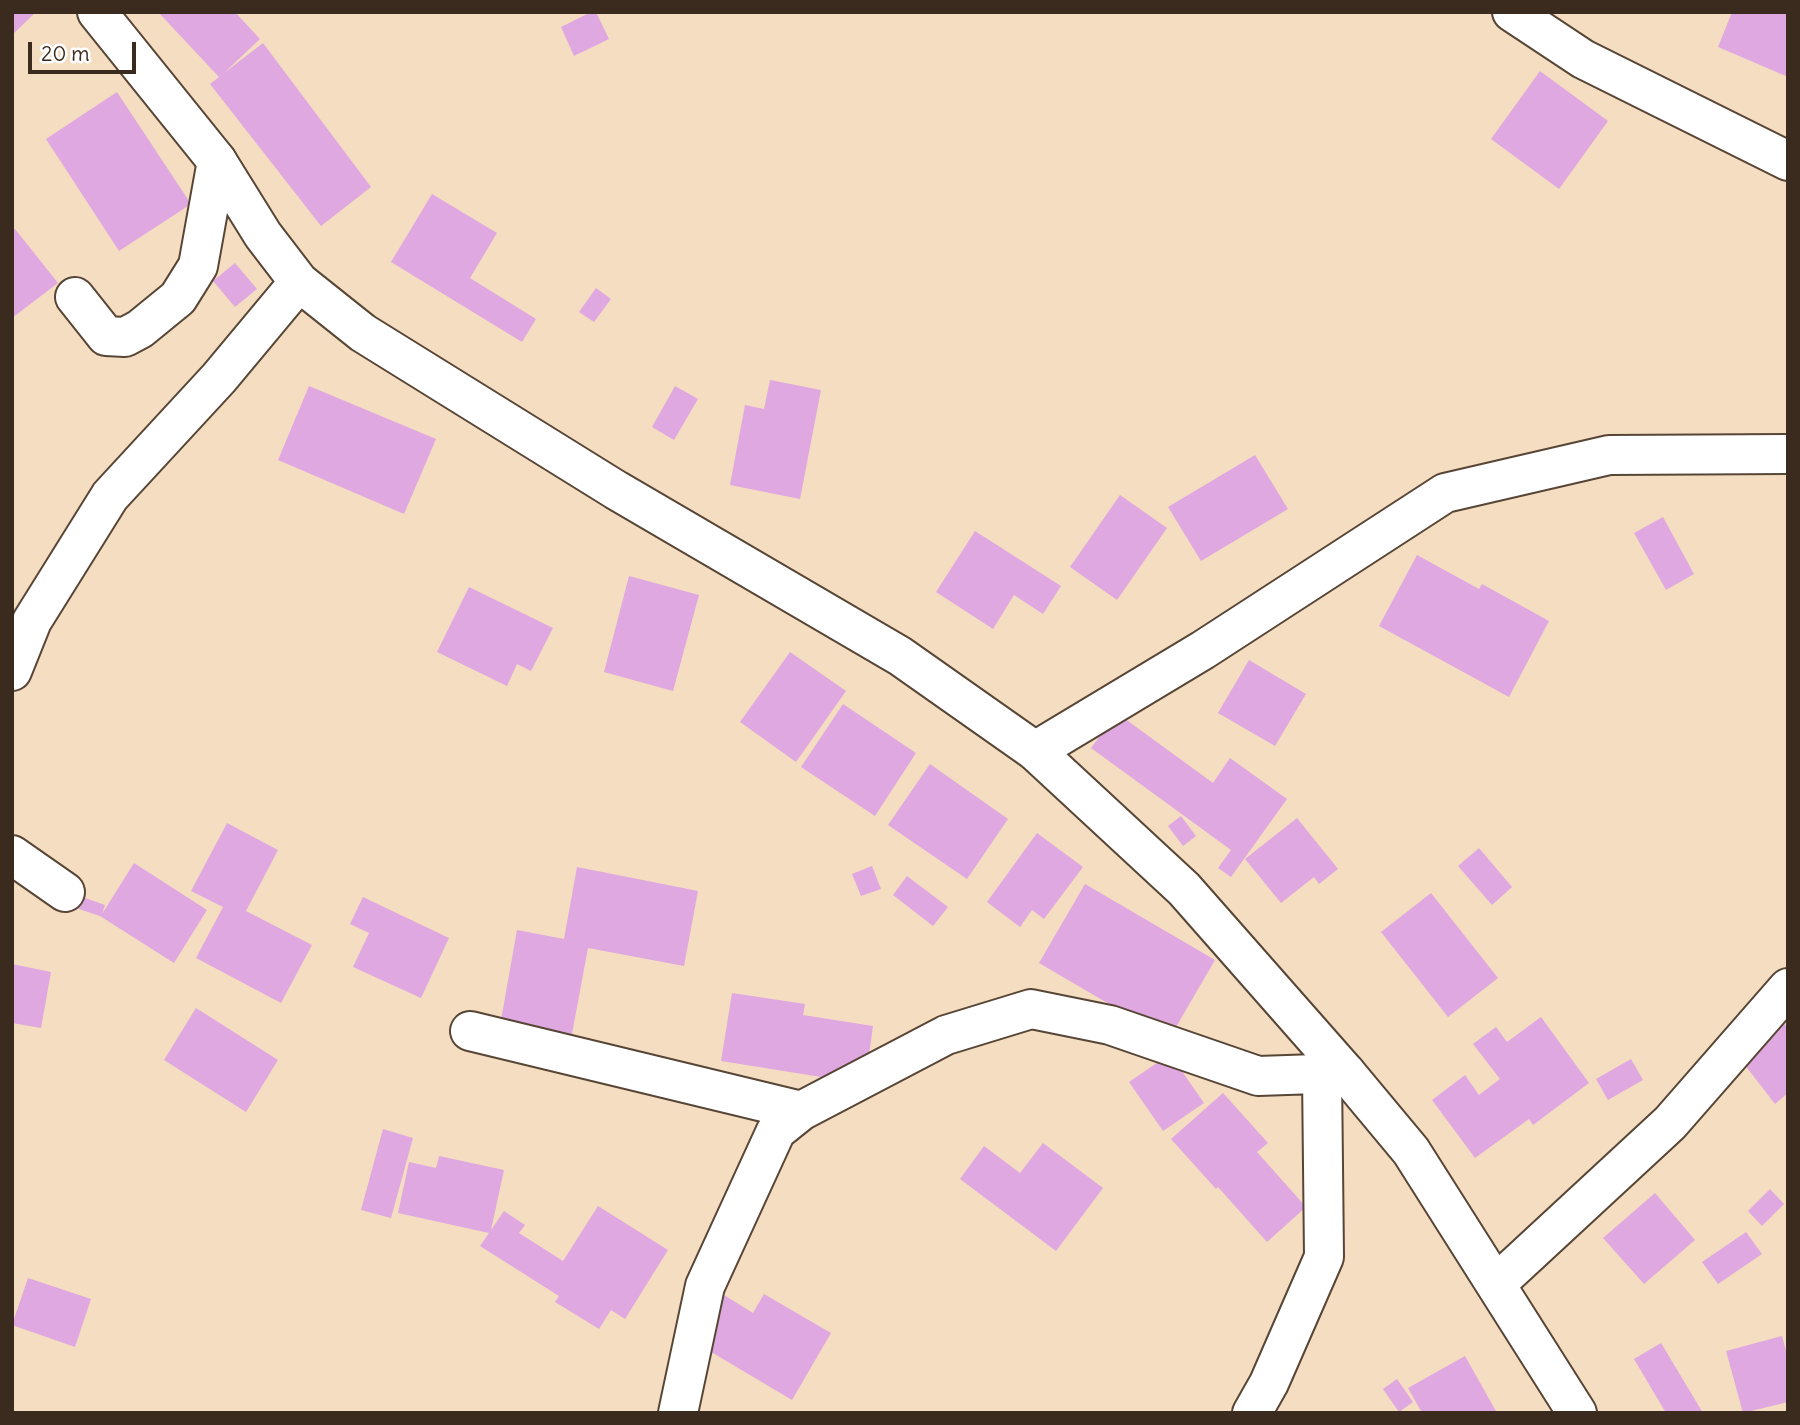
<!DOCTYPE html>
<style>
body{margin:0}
#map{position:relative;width:1800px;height:1425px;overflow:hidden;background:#f4ddc0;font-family:Delius,sans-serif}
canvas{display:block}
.frame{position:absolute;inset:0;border:14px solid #3b2a1e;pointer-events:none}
.scale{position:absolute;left:28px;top:42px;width:108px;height:32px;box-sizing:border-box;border:4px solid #3b2a1e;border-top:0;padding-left:9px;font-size:21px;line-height:24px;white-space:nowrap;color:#3b2a1e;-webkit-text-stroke:5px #fff;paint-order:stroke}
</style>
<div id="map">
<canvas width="1800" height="1425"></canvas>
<div class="frame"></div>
<div class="scale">20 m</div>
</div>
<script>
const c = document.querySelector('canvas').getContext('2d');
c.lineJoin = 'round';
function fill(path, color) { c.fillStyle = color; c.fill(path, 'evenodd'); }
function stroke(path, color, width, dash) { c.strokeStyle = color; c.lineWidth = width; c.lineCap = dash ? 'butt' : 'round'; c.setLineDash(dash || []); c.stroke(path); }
fill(new Path2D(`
 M12 12H36L12 35Z
 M158 12H235L260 39 224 73 263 43 371 187 321 226 210 84 219 77Z
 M591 12H596L609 39 574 56 561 27Z
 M1732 12H1788V77L1718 47Z
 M1540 71 1608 121 1559 189 1491 139Z
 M117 92 191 204 119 251 46 139Z
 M432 194 497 233 470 278 536 319 522 342 391 262Z
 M15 229 58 283 12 318V231Z
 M235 263 257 289 235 307 213 281Z
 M596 288 611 299 594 322 579 312Z
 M770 380 821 390 800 499 730 485 745 405 764 409Z
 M309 386 436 439 404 514 278 460Z
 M675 386 698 399 674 440 652 427Z
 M1255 455 1288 509 1201 561 1168 507Z
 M1120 495 1167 528 1117 600 1070 567Z
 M1663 517 1694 574 1666 590 1634 533Z
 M975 531 1061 586 1043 614 1014 595 993 629 936 592Z
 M1417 555 1479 589 1482 584 1549 621 1509 697 1379 626Z
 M629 576 699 595 673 691 604 672Z
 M469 587 553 628 531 671 517 664 507 686 437 652Z
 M790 652 846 691 796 762 740 722Z
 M1249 660 1306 694 1275 746 1218 713Z
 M843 704 916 753 875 816 801 767Z
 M1117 713 1213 783 1230 758 1287 799 1231 877 1218 868 1231 850 1091 748Z
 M930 764 1008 819 967 879 888 825Z
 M1181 816 1196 836 1183 846 1168 826Z
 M1297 818 1338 869 1319 884 1314 877 1281 903 1245 859Z
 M227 823 278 850 246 911 312 945 281 1003 196 958 223 907 191 891Z
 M1037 833 1083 867 1044 919 1032 910 1020 927 987 902Z
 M1479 848 1512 887 1492 905 1458 866Z
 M134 863 207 910 174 963 100 916 70 906 74 894 105 905 102 914Z
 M872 866 881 889 861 896 852 874Z
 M577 867 698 891 684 966 588 948 572 1034 501 1020 517 930 564 939Z
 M907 876 948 907 933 926 893 895Z
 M1085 884 1215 960 1169 1039 1039 963Z
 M1431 893 1498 978 1448 1017 1381 932Z
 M363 897 449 938 421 998 353 967 369 933 350 924Z
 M12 964 51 972 41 1028 12 1023Z
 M732 993 805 1004 803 1015 873 1026 865 1084 721 1061Z
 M196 1008 278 1060 246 1112 164 1060Z
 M1778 1016 1788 1028V1093L1775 1104 1734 1051Z
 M1541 1017 1589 1083 1533 1125 1529 1119 1475 1158 1432 1100 1465 1075 1479 1095 1500 1079 1473 1044 1496 1027 1507 1042Z
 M1170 1054 1204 1103 1163 1131 1129 1082Z
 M1631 1059 1643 1080 1608 1100 1596 1079Z
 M1223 1093 1268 1143 1257 1152 1306 1207 1267 1242 1218 1187 1216 1189 1171 1139Z
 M383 1129 413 1138 391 1218 361 1210Z
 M1043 1143 1103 1188 1056 1251 960 1179 984 1146 1020 1173Z
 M439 1156 504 1170 491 1230 504 1211 525 1225 519 1233 563 1261 598 1206 668 1250 625 1319 611 1310 599 1329 555 1302 559 1296 480 1246 489 1233 398 1213 409 1162 436 1168Z
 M1770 1189 1784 1204 1762 1226 1748 1211Z
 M1655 1193 1695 1240 1644 1284 1603 1238Z
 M1746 1232 1762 1254 1718 1284 1702 1262Z
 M28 1278 91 1299 75 1347 12 1325Z
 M764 1294 831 1333 792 1400 696 1343 724 1295 753 1313Z
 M1782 1336 1788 1358V1402L1743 1413 1726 1351Z
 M1661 1343 1703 1413H1666L1634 1359Z
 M1465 1356 1497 1413H1422L1408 1388Z
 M1397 1379 1413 1402 1399 1412 1383 1389Z`), '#dfa8e0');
const minor = new Path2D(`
 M1512 12 1583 59 1788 161
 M75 297 106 336 125 337 140 329 178 298 198 266 217 161
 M12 671 32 621 110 496 219 378 299 282
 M1035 751 1203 650 1445 493 1609 455 1788 454
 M12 855 65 892
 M470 1031 801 1111
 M1496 1284 1670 1123 1788 988
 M678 1413 705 1286 776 1131 801 1111 946 1035 1031 1009 1110 1025 1258 1076 1346 1073
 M1252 1413 1269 1383 1324 1257 1322 1074`);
const secondary = new Path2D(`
 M97 12 217 161 263 235 299 282 363 333 616 490 900 656 1035 751 1184 889 1346 1073 1411 1151 1577 1413`);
stroke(minor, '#574536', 42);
stroke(secondary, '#574536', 42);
stroke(minor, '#fff', 38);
stroke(secondary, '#fff', 38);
</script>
